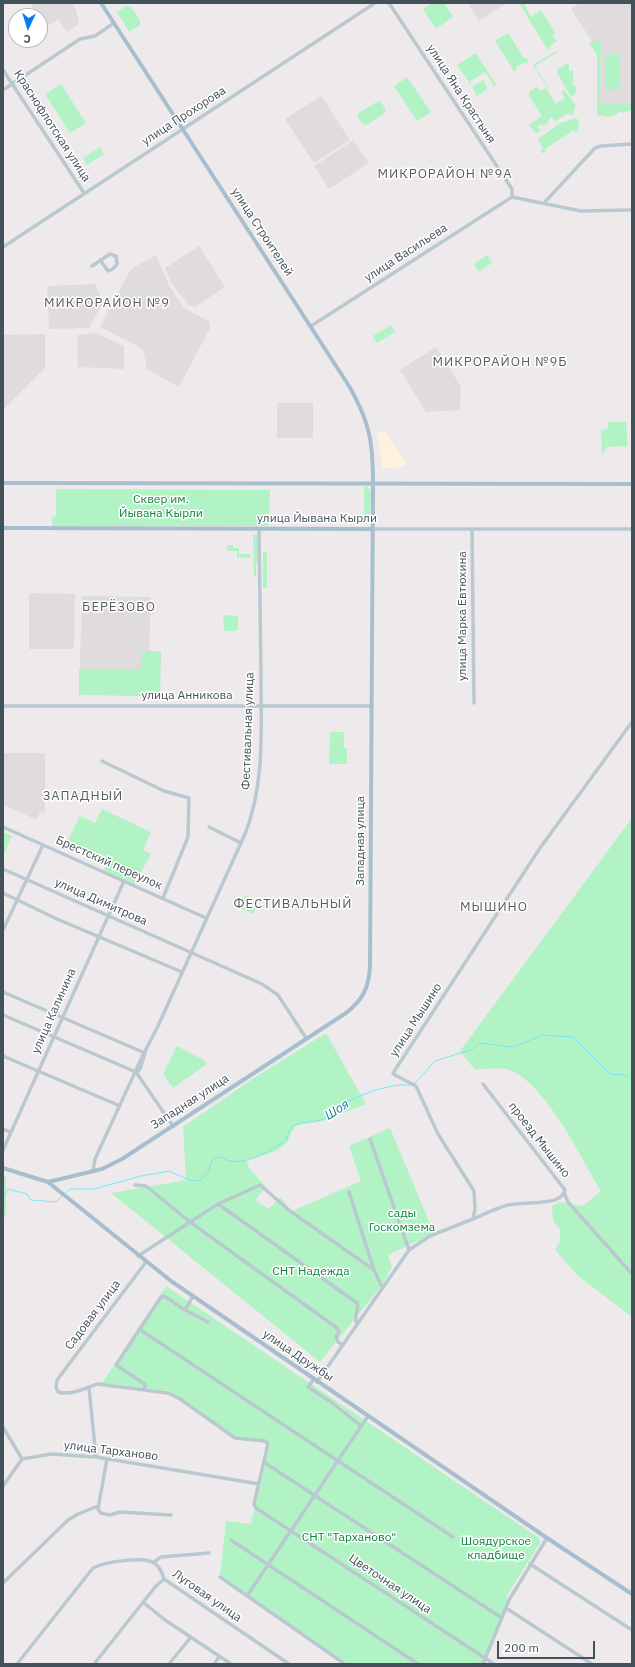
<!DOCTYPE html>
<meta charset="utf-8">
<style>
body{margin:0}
#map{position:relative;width:635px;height:1667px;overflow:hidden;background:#eeeaeb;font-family:"IBM Plex Sans",sans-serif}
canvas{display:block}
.frame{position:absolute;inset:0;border:4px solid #42515a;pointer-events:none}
.north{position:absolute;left:8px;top:8px;width:40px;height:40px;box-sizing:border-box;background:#fff;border:1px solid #b3b9bd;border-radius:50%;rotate:184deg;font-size:11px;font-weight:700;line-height:16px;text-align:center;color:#42515a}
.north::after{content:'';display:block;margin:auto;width:14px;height:18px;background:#047eee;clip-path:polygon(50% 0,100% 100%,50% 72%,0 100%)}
.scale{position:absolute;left:497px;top:1641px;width:98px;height:18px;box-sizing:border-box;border:2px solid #42515a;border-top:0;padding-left:5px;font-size:12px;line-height:14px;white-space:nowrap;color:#42515a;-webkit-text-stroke:3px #fff;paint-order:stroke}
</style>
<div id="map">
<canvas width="635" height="1667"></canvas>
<div class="frame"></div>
<div class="north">С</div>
<div class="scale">200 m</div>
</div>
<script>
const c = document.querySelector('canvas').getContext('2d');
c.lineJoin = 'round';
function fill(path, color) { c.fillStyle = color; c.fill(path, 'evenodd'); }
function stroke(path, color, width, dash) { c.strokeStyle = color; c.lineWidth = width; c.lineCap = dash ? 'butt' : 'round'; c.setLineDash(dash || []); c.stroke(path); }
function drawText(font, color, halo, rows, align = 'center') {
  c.font = font + ' "IBM Plex Sans",sans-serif'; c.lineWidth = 3; c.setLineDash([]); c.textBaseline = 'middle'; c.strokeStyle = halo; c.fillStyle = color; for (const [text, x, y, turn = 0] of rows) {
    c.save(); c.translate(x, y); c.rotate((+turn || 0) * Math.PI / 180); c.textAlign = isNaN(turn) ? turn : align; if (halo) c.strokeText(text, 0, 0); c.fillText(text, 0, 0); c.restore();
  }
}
fill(new Path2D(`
 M385 431 406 464 405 466 383 469 377 434Z`), '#fef2df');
fill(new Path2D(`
 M30 3H72L76 9 79 24 67 32 58 19 46 27Z
 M467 3H507L479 21Z
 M580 3H632V104L600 103 601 55 571 9Z
 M321 96 350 140 314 163 285 119Z
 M353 140 369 163 329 189 314 166Z
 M199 246 225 287 195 307 189 305 172 284 165 268Z
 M156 255 170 287 184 308 210 322V328L179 387 147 369 143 349 100 327 130 271 136 266Z
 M95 284 103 303 89 328 49 329 47 286Z
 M96 333 124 346V369L78 367 77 335Z
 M45 334V368L3 410V335Z
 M436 347 461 387 460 410 426 412 400 370Z
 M277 403H313V438H277Z
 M29 593 75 594 74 649H29Z
 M82 596 151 597 149 651H161L160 696 79 695Z
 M3 753H45V813L40 812 37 820 3 805Z`), '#e0dbdd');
fill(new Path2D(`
 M432 3H444L453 17 436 29 423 9Z
 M519 3H524L531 17 541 10 555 32 553 36 557 41 549 47 550 49H547Z
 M126 6 131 7 140 20V25L129 32 117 12Z
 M508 33 524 58 529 60 527 64 524 63 517 66 516 71H514L495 41Z
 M592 41 601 42 600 103 632 104V110L623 113 622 111 610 117 597 115V55L589 43Z
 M556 51 557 52 535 66 548 87 546 88 556 104 565 98 561 92 564 90 576 106 575 108H574L573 115 567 114 555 122 552 117 548 120 549 122 543 126 541 124 537 126 541 131 537 133 534 132 529 125 542 116 529 96V92L537 87 540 91 547 87 533 65Z
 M476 53 495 83H498L492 87 493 84 485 72 471 81V85L457 65Z
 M620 54V90H605V55Z
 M567 64H569V70L573 71V86H576V92L571 97 557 73 558 69Z
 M407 77 431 112 417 121 394 86Z
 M483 80 488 88 478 96 476 95 472 87Z
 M61 84 86 123 70 133 45 94Z
 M378 101 381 102 386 110 385 113 367 125 363 124 357 117 359 113Z
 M576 118 579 121 578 131 575 132 574 130 545 149V153H542L541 150 543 149 538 139 560 123Z
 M100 147 104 154 87 165 83 158Z
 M487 255 492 263 479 272 474 264Z
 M391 325 395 332 377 343 373 336Z
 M608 422H626L628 446 607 447 602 455 601 430 608 429Z
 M364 485 369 488 371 492 370 519 364 523Z
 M56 489 270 490 269 526H52V517L56 516Z
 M253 535H258V563L256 564V576L254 578Z
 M227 545H233V548H239V554H251L250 558 237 557V551H227Z
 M263 552H267V588H263Z
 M223 615 238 616V629L236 631H224Z
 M141 651H161L160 696 79 695V669H141Z
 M330 732H344V748H347V764H329Z
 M102 809 151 832 143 850 151 854 134 885 104 870 107 864 84 852V848L68 840 80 816 95 823Z
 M632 818V1317L577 1275 555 1250 560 1241V1230L553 1220 552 1206 559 1202 583 1206 601 1191C580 1156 550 1093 515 1072 503 1066 488 1069 475 1070L460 1051Z
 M3 832 12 836 3 856Z
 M245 895 259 901 253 914 239 908Z
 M326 1033 366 1104 322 1121 297 1125C290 1131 291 1139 285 1144 276 1154 259 1156 247 1160L249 1168 266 1187 255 1200 269 1209 280 1197 292 1211 361 1181 349 1146 390 1128 434 1233 388 1255 392 1267 382 1285 320 1362 111 1193 186 1180 183 1127 254 1078Z
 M177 1046 204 1060 207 1064 173 1088 163 1074Z
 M3 1175 6 1177V1213L3 1220Z
 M166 1286 539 1538 540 1543 506 1597 508 1598 483 1664H349L220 1577 226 1521 251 1524 270 1444 264 1440 235 1438 169 1391 100 1383 104 1380Z`), '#b2f3c6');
stroke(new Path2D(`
 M415 1083 435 1061 473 1049 479 1043 513 1047 543 1035 573 1037 610 1074 624 1075 632 1079
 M66 1193 70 1189H94L141 1176 169 1171 189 1180 199 1181C202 1178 206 1175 208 1172 211 1167 210 1161 215 1158 220 1155 225 1160 230 1161 247 1165 275 1149 287 1139 289 1119 307 1124 321 1120 328 1118 333 1110 340 1106 360 1095 379 1087 401 1085 405 1084 409 1086 413 1085
 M3 1198 8 1189 27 1194 31 1200 56 1202 63 1195`), '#79e6f5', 1);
stroke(new Path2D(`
 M389 3 512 189V197
 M3 70 84 193
 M3 90 80 39 95 36 114 23
 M512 197 581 211 632 210
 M544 203 595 148 601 146 632 144
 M3 247 375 3
 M92 266 110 254 116 256 117 264 113 269 108 271 100 260
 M311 326 512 197
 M372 529H632
 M472 529 474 703
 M3 706H372
 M102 761 164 791 189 798 188 837 163 898
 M3 827 206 918
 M209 827 241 843
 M3 869 262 984 278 995 306 1038
 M3 893 57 919 182 972
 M3 930 43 845
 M3 992 145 1053
 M3 1015 136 1072
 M3 1056 120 1106
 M136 1072 173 1126
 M136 1072 140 1069 145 1053
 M3 1129 10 1132
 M370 1139 409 1250
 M3 1150 124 881
 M93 1171 95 1159 142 1057 158 1026 245 834C265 784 261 728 261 675 260 626 260 578 259 529
 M135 1185 146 1186 190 1222 337 1328 339 1332 336 1336 338 1342 343 1345
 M349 1192 374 1270
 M564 1193 568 1202 632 1274
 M218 1204 357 1303C360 1310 353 1314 357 1325
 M473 1219C485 1214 496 1208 508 1205 521 1202 548 1204 557 1199 561 1197 564 1194 565 1190L483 1084
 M138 1256 218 1204 260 1185 290 1211 374 1270 382 1287
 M146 1262 57 1380 56 1387 58 1392C69 1396 87 1388 97 1384L168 1393 180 1399 235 1438 265 1441 268 1444 254 1504 256 1508 494 1664
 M185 1310 208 1322
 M139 1329 453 1537
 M314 1379 308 1387 331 1402 361 1426
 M317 1382 409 1250 430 1236 473 1219 475 1209 474 1191 438 1134 416 1086 393 1074 395 1070 540 848 632 722
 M89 1388 96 1457
 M144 1389 146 1385 116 1365 161 1297 164 1296 185 1310 193 1296
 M3 1427 22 1459
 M107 1459 98 1509 101 1513 110 1515 120 1512 171 1515
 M265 1463 502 1618
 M3 1486 22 1459 51 1454 96 1457 259 1484
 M231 1540 418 1664
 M154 1562 161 1557 209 1553
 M530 1564 632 1630
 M220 1577 345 1664
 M3 1583 68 1520 78 1514 98 1506
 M247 1596 368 1416
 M144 1603 165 1620 231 1664
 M506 1608 592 1664
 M17 1664 93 1568C104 1562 143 1556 154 1563 160 1567 162 1572 164 1579L289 1664
 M94 1664 156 1586 164 1579
 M169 1664 191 1637
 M214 1664 220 1656
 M483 1664 509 1600 547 1538`), '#bac8d0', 3.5);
stroke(new Path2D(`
 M3 483 632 484
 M3 528 372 529
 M3 1168 48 1182 171 1281 547 1538 632 1594
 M48 1182 102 1169 122 1159 346 1013C363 1000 369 987 370 966L373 484C373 443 370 422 349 386L101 3`), '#a7bece', 4);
drawText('12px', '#42515a', '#fff', [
 ["улица Яна Крастыня",461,94,57],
 ["улица Прохорова",184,116,-33],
 ["Краснофлотская улица",52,126,57],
 ["улица Строителей",262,232,57],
 ["улица Васильева",406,253,-33],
 ["улица Йывана Кырли",317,519],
 ["улица Марка Евтюхина",463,616,-90],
 ["улица Анникова",187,696],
 ["Фестивальная улица",248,731,-88],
 ["Западная улица",361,841,-90],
 ["Брестский переулок",109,863,24],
 ["улица Димитрова",101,902,24],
 ["улица Калинина",54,1011,-66],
 ["улица Мышино",416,1020,-57],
 ["Западная улица",190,1102,-33],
 ["проезд Мышино",539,1140,52],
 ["Садовая улица",93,1315,-53],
 ["улица Дружбы",298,1356,34],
 ["улица Тарханово",111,1451,7],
 ["Цветочная улица",390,1584,34],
 ["Луговая улица",207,1596,35]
]);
drawText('12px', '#0c823d', '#fff', [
 ["Сквер им.",161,500],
 ["Йывана Кырли",161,514],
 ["сады",402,1214],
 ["Госкомзема",402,1228],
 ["СНТ Надежда",311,1272],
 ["СНТ \"Тарханово\"",349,1538],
 ["Шоядурское",496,1542],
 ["кладбище",496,1556]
]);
c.letterSpacing = '1px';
drawText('13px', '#575c61', '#fff', [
 ["МИКРОРАЙОН №9А",445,174],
 ["МИКРОРАЙОН №9",107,303],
 ["МИКРОРАЙОН №9Б",500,362],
 ["БЕРЁЗОВО",119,607],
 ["ЗАПАДНЫЙ",83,796],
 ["ФЕСТИВАЛЬНЫЙ",293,904],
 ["МЫШИНО",494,907]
]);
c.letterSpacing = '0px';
drawText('italic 13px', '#037e8f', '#fff', [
 ["Шоя",337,1110,-33]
]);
</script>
